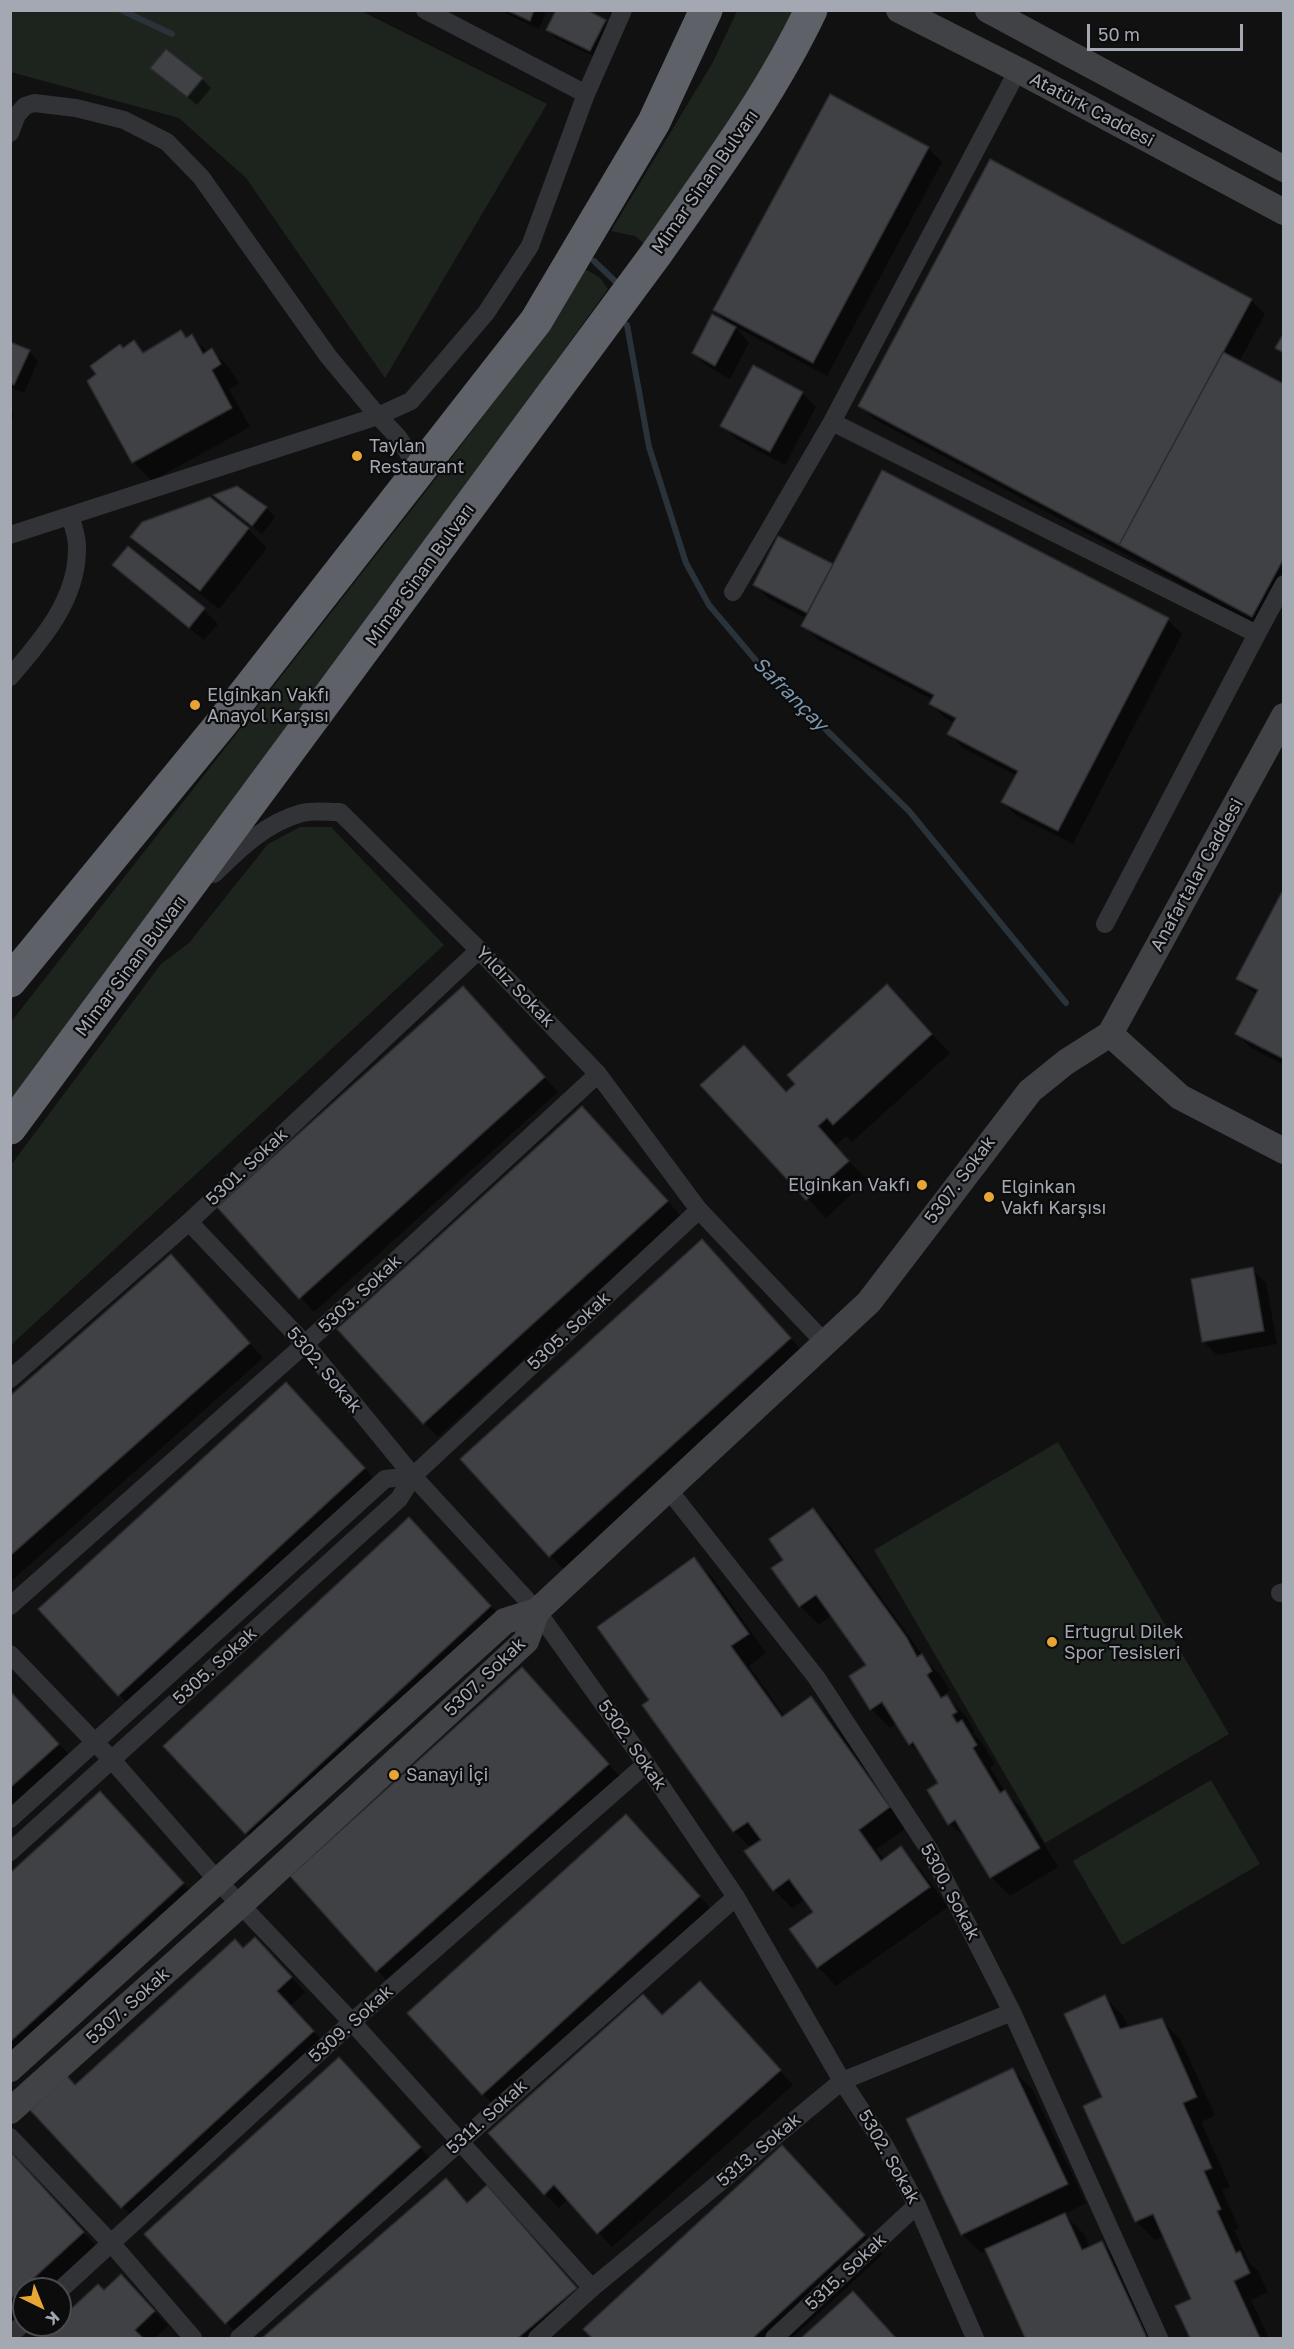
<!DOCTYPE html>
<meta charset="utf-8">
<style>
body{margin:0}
#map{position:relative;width:1294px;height:2349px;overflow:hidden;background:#111112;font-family:"Golos Text",sans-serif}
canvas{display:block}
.frame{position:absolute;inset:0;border:12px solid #a3a8b2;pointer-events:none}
.north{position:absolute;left:12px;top:2277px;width:60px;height:60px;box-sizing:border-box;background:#0c0c0d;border:2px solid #484a4f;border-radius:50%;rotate:137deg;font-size:16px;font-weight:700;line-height:24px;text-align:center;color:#a3a8b2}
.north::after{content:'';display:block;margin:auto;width:21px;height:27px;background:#e7a634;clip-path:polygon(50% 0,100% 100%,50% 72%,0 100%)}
.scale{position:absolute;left:1087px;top:24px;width:156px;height:27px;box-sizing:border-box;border:3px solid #a3a8b2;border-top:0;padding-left:8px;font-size:18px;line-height:21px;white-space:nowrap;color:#a3a8b2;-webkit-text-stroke:4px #0c0c0d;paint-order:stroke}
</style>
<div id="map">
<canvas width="1294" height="2349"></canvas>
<div class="frame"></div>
<div class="north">K</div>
<div class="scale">50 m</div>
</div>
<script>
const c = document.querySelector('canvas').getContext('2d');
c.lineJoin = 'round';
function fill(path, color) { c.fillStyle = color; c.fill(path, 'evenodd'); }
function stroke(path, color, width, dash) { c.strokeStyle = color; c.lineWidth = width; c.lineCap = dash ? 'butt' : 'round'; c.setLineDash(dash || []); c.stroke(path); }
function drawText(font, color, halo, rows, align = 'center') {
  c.font = font + ' "Golos Text",sans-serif'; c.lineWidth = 4.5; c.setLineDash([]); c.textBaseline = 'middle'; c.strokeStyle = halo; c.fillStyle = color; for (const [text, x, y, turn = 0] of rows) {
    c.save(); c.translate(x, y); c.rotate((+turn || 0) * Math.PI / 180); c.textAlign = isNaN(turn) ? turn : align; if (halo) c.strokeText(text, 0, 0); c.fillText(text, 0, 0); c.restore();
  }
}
fill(new Path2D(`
 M10 11H361L547 104 385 378 246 178 179 118 11 72Z
 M737 11H799L783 44 646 245 635 236 611 231 713 62Z
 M585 269 600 278 608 289 464 489 11 1100V1022L441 472 542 338Z
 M300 827H331L444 945 11 1345V1165L161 964 189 943 268 844Z
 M1058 1442 1229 1734 1045 1843 874 1550Z
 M1211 1780 1260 1864 1122 1945 1073 1861Z`), '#1d241e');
fill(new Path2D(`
 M499 10H547L539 29Z
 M605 21 614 30 600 59 557 39 548 30Z
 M152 68 202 79 211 88 197 105Z
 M928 148 942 162 827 376 734 326 749 343 730 379 707 366 693 352 730 325 715 310Z
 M1251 300 1265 314 1239 362 1284 386V598L1266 630 874 419 860 405Z
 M181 332 187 338 191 336 208 352 212 350 230 369 239 384 229 389 250 427 152 481 133 462 123 349 134 342 145 353Z
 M10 343 29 351 38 361 24 393 10 387Z
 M802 393 816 407 785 465 736 439 722 425Z
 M10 411 14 415 10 426Z
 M882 472 1168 620 1182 634 1073 844 1017 816 1003 802 1017 776 963 748 949 734 955 723 945 718 931 704 933 700 817 639 803 625 806 618 769 599 755 585 779 538 833 566Z
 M215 496 266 508 275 517 262 534Z
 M210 498 248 529 267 548 219 609 151 555 132 537Z
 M128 548 204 610 218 624 204 640 128 579 114 565Z
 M1284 892V1065L1251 1048 1237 1034 1257 995 1238 979Z
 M887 986 950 1053 852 1142 846 1136 835 1146 867 1180 826 1218 703 1085 762 1066 787 1093Z
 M476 1002 558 1092 314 1312 219 1207Z
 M596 1122 681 1216 438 1437 424 1423Z
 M716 1255 804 1353 564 1570 462 1459Z
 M1252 1269 1266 1283 1277 1344 1217 1355 1203 1341Z
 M185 1270 263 1358 10 1582V1398Z
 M300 1398 378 1483 133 1709 119 1695Z
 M813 1510 831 1528 926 1660 940 1675 950 1690 944 1694 965 1715 975 1731 973 1733 981 1741 995 1764 990 1768 1006 1793 1024 1811 1058 1867 1010 1896 991 1877 970 1841 950 1824 940 1784 926 1760 910 1744 897 1723 890 1728 871 1709 869 1666 832 1615 819 1625 800 1606 785 1560Z
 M423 1533 504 1620 260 1847 165 1746Z
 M694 1559 713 1578 766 1653 749 1666 785 1717 811 1698 829 1717 908 1827 876 1849 884 1860 901 1848 919 1867 948 1907 836 1986 818 1967 815 1912 805 1899 792 1908 774 1890 751 1848 734 1831 645 1705 651 1700Z
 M536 1684 622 1779 391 1985 292 1876Z
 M10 1691 72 1758 10 1815Z
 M114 1807 197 1898 10 2068V1875Z
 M640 1830 713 1911 497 2108 483 2094Z
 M243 1950 269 1953 305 1992 290 2006 327 2046 136 2221 33 2110 76 2086Z
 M714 1997 793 2085 612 2247 568 2199 559 2208 545 2194 663 2017Z
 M1105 1997 1123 2016 1129 2028 1161 2020 1180 2039 1215 2115 1201 2122 1230 2187 1222 2190 1239 2228 1234 2230 1249 2262 1258 2271 1268 2292 1251 2300 1269 2338H1191L1177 2307 1193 2300 1164 2236 1155 2240 1136 2221 1104 2098Z
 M1013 2070 1032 2089 1086 2203 1064 2214 1084 2234 1090 2248 1102 2243 1120 2262 1156 2338H1027L987 2250 981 2253 962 2234Z
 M353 2073 433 2162 240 2337 146 2235Z
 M10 2152 97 2247 51 2289H24V2314L10 2326Z
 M801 2166 883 2254 792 2338H594L586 2329Z
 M446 2180 468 2204 501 2201 589 2302 548 2338H265Z
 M135 2290 168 2326 155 2338H42L56 2325H60V2322L104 2292Z
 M853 2293 896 2338H803Z`), '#0007');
stroke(new Path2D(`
 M121 10 172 34
 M594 261 616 282
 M627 325 649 447 686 563 709 605 758 663 909 811 1066 1003`), '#2b333a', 6);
const building = new Path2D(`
 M506 10H534L530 21Z
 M556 10H587L606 20 590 51 546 30Z
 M166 49 203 78 187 97 150 68Z
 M830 94 929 147 813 363 713 310Z
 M990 159 1252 299 1119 545 858 406Z
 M712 314 736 327 715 366 692 353Z
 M181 330 186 338 192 334 203 354 212 348 221 364 212 370 232 408 132 463 87 381 96 374 90 366 120 344 123 348 134 340 143 353Z
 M1284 333V353L1275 348Z
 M10 342 30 350 14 385 10 383Z
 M1223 352 1284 384V558L1252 617 1119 545Z
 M753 365 803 392 770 452 720 426Z
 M882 470 1169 618 1058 831 1001 802 1018 771 947 734 956 718 929 704 934 695 801 626Z
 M237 486 267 507 252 526 213 495Z
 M210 497 249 528 200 591 130 537 142 522Z
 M778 536 833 564 807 613 753 585Z
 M128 546 205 608 189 628 112 565Z
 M1284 888V1059L1235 1034 1258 990 1236 979Z
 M887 984 932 1034 833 1125 827 1118 818 1126 849 1161 806 1200 700 1085 744 1045 786 1092 795 1084 787 1075Z
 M463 986 545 1077 299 1299 217 1207Z
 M582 1106 668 1201 423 1424 337 1329Z
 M702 1239 791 1338 549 1557 460 1459Z
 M171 1254 250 1343 10 1556V1396Z
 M1253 1267 1264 1331 1202 1342 1191 1279Z
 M286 1382 365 1468 118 1696 38 1609Z
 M813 1508 907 1638 917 1657 922 1654 932 1671 927 1675 941 1698 947 1695 957 1712 952 1715 957 1723 962 1720 977 1745 973 1748 1000 1793 1005 1790 1040 1848 990 1878 955 1820 948 1825 927 1790 938 1783 913 1742 909 1745 882 1702 870 1710 849 1676 866 1665 816 1595 799 1607 771 1568 783 1560 769 1539Z
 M409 1517 491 1606 245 1834 163 1746Z
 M694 1557 749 1634 731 1646 782 1717 811 1696 890 1807 859 1830 881 1861 901 1846 930 1887 817 1968 789 1929 813 1912 789 1879 773 1891 744 1851 761 1840 748 1822 733 1832 642 1705 649 1700 597 1627Z
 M522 1667 609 1764 376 1972 290 1876Z
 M10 1691 59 1744 10 1788Z
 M100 1791 184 1883 10 2042V1873Z
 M626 1814 700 1896 482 2095 407 2013Z
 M255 1937 292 1977 277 1991 314 2031 121 2208 30 2110 67 2076 75 2085 235 1939 243 1948Z
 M700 1981 781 2070 597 2234 554 2185 544 2195 488 2133 643 1994 662 2015Z
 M1105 1995 1120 2029 1162 2018 1197 2097 1183 2103 1212 2168 1204 2171 1221 2209 1217 2211 1236 2253 1240 2251 1250 2273 1234 2281 1260 2338H1190L1175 2306 1191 2299 1153 2214 1135 2222 1083 2106 1102 2097 1064 2014Z
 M339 2057 421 2147 225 2324 144 2234Z
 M1013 2068 1068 2184 961 2235 906 2119Z
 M782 2145 865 2235 753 2338H592L583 2329Z
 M10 2151 84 2232 10 2300Z
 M446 2178 467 2203 487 2185 577 2288 518 2338H262Z
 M1065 2213 1082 2250 1102 2241 1147 2338H1025L985 2249Z
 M121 2274 155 2311 135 2330 143 2338H40L54 2325H60V2319L98 2284 104 2290Z
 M853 2291 896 2338H801Z`);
fill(building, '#404145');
stroke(building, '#2b2b2e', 1.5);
stroke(new Path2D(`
 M425 10 586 94
 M1018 70 832 422 1257 634 1105 924
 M10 133 17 115 25 106 34 103 76 108 124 120 167 142 201 177 328 356 378 416 398 437 420 471
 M10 535 378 416 411 401 486 313 530 246 586 94 623 10
 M733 592 832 422
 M1257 634 1284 584
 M10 677C42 640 77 600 77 549 78 539 73 527 71 517
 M214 874C239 849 267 822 302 813 313 810 328 812 340 812L479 950 598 1074 699 1210 825 1343
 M189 1222 305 1344 413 1476 537 1611 646 1764 736 1897 842 2081 886 2148 917 2205 975 2338
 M10 1379 189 1222 479 950
 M668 1489 816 1677 930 1851 1012 2012 1159 2338
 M1280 1593 1284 1592
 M10 1606 305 1344 598 1074
 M10 1654 112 1760 217 1880 352 2022 592 2288
 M10 1819 385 1479 413 1476
 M10 1852 399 1499 413 1476 699 1210
 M10 2137 111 2243 193 2338
 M60 2290 352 2022 646 1764
 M10 2335 24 2323
 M239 2338 736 1897
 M537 2338 592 2288 842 2081 1012 2012
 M774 2338 917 2205`), '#323337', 18);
stroke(new Path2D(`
 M899 10 1018 70 1284 212
 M988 10 1284 169
 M1110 1034 1180 1097 1284 1151
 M10 2069 505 1621 537 1611 869 1302 1030 1091 1066 1062 1110 1034 1284 716
 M10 2111 241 1904 526 1641 537 1611`), '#404246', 26);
stroke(new Path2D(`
 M10 981 221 724 536 321 654 122 706 10
 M10 1128 656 254C711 175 769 98 811 10`), '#5e6167', 33);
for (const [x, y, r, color] of [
 [357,456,6,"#e7a634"],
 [195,705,6,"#e7a634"],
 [922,1185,6,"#e7a634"],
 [989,1197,6,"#e7a634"],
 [1052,1642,6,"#e7a634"],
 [394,1775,6,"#e7a634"]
]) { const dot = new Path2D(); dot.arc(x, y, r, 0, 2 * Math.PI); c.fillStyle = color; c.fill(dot); stroke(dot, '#0c0c0d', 2); }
drawText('18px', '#a3a8b2', '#0c0c0d', [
 ["Atatürk Caddesi",1092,110,28],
 ["Mimar Sinan Bulvarı",705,182,-55],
 ["Mimar Sinan Bulvarı",420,575,-54],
 ["Anafartalar Caddesi",1197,875,-61],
 ["Mimar Sinan Bulvarı",131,966,-53],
 ["Yıldız Sokak",515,987,46],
 ["5301. Sokak",247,1167,-43],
 ["5307. Sokak",960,1180,-53],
 ["5303. Sokak",360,1294,-43],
 ["5305. Sokak",569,1331,-43],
 ["5302. Sokak",324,1370,50],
 ["5305. Sokak",215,1666,-42],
 ["5307. Sokak",485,1677,-44],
 ["5302. Sokak",632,1745,55],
 ["5300. Sokak",950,1892,62],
 ["5307. Sokak",128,2006,-42],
 ["5309. Sokak",351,2024,-42],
 ["5311. Sokak",487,2117,-42],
 ["5313. Sokak",759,2150,-40],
 ["5302. Sokak",889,2157,60],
 ["5315. Sokak",846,2272,-43]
]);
drawText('18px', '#a3a8b2', '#0c0c0d', [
 ["Taylan",369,446],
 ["Restaurant",369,467],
 ["Elginkan Vakfı",207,695],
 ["Anayol Karşısı",207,716],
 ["Elginkan Vakfı",910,1185,"right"],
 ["Elginkan",1001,1187],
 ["Vakfı Karşısı",1001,1208],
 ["Ertuğrul Dilek",1064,1632],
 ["Spor Tesisleri",1064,1653],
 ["Sanayi İçi",406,1775]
], 'left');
drawText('italic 20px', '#7b96ac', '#0c0c0d', [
 ["Safrançay",790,694,45]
]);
</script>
